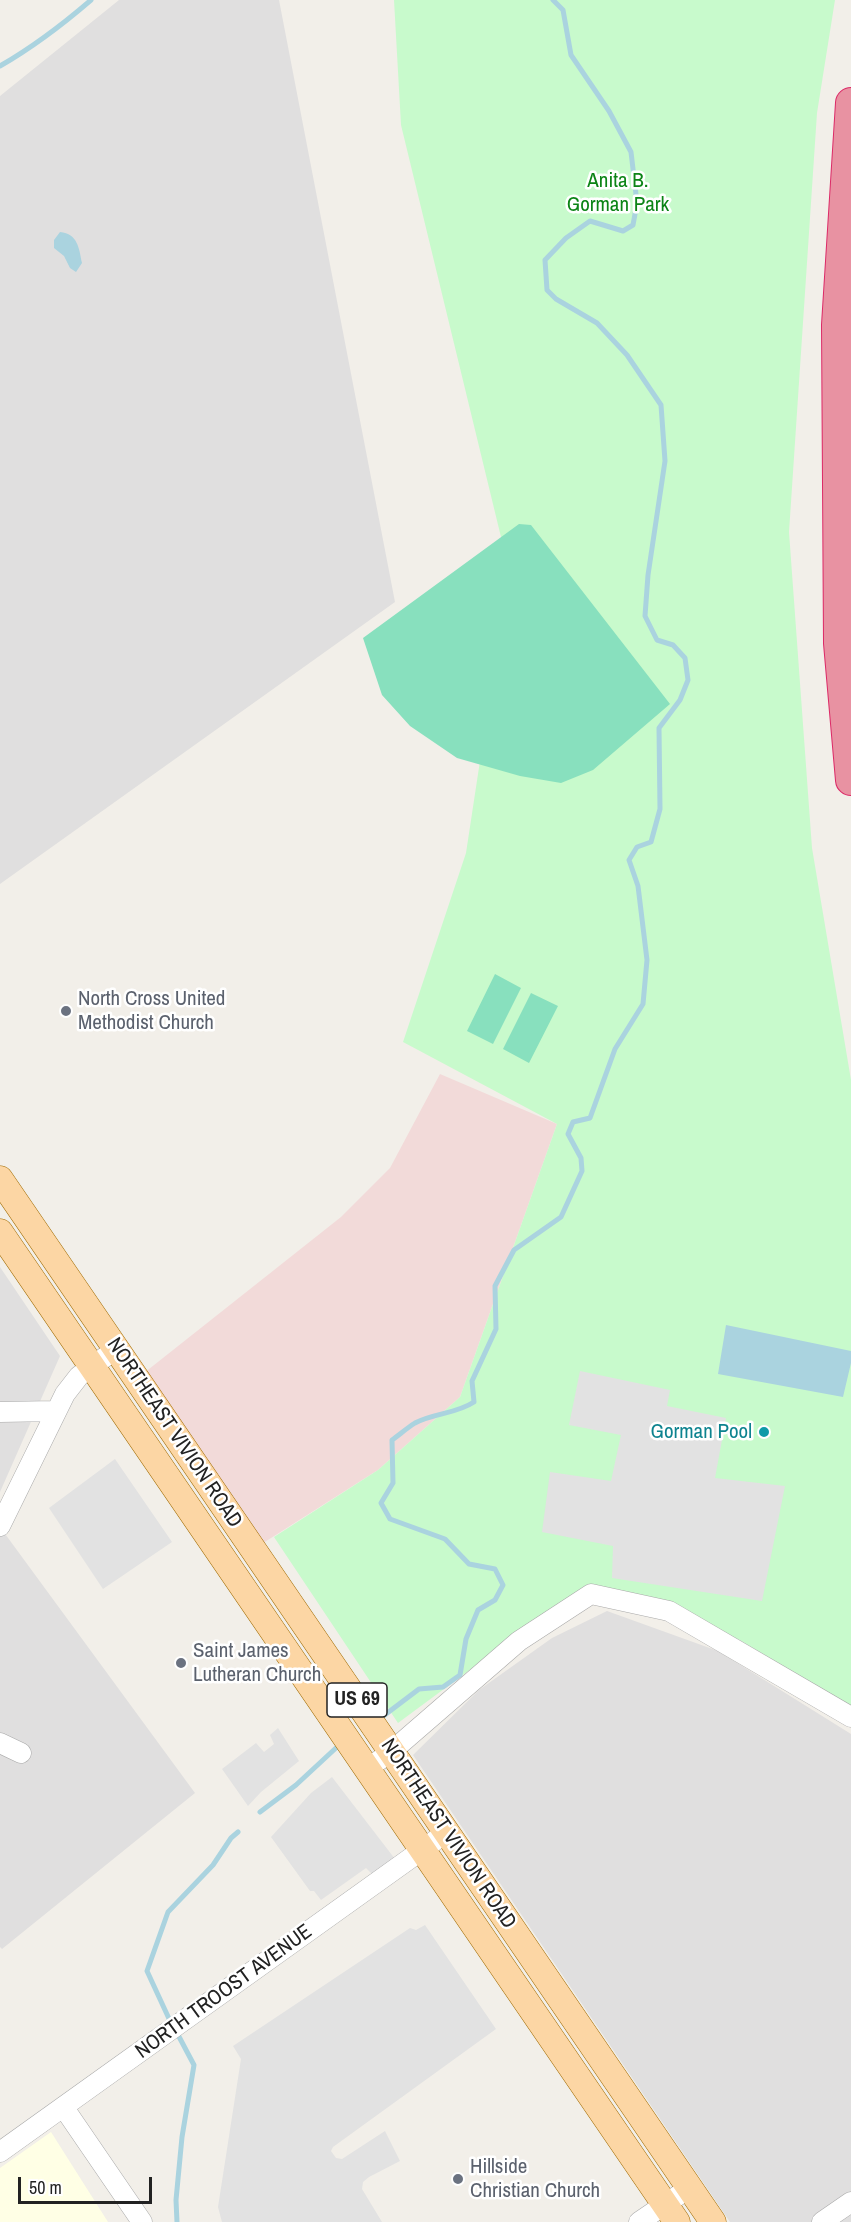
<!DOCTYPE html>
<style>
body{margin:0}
#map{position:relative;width:851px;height:2222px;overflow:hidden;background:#f2efe9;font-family:"Archivo Narrow",sans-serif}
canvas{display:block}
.scale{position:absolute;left:18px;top:2177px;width:134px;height:27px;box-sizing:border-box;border:3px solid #222;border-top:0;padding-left:8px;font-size:18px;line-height:21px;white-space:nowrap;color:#222;-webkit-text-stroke:4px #fff;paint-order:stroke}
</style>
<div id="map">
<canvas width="851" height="2222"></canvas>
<div class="scale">50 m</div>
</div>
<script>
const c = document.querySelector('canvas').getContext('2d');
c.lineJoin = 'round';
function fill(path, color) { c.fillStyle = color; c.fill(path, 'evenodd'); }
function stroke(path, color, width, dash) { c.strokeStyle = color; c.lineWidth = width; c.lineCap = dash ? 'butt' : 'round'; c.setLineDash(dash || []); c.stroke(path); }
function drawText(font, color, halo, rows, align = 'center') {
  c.font = font + ' "Archivo Narrow",sans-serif'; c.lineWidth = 5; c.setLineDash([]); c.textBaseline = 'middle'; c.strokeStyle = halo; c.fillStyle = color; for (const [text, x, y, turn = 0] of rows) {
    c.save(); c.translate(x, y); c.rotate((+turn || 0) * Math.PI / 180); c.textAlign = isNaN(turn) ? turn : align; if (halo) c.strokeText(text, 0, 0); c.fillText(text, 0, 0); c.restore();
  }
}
fill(new Path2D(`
 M119 0H279L395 602 0 884V96Z
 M0 1267 60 1356 0 1492Z
 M0 1527 195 1793 2 1949 0 1947Z
 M607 1611 718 1651 851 1734V2222H730L413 1755 479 1690 552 1638Z`), '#e0dfdf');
fill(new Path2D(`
 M440 1074 557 1124 460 1397 378 1470 260 1545 144 1373 341 1217 390 1168Z`), '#f2dad9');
fill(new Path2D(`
 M51 2132 108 2222H0V2168Z`), '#ffffe5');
fill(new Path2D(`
 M394 0H835L817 113 789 532 812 848 851 1080V1707L738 1639 729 1646 669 1611 591 1594 519 1641 475 1666 398 1723 274 1537 378 1470 460 1397 557 1124 403 1042 466 853 509 570 401 125Z`), '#c8facc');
fill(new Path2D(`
 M519 524 531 525 670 704 593 770 561 783 520 776 457 758 410 726 382 695 363 638Z
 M495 974 521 988 493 1044 467 1031Z
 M531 993 558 1006 529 1063 503 1049Z`), '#88e0be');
fill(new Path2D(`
 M580 1371 670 1390 667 1406 726 1418 715 1478 785 1486 762 1601 612 1578 613 1546 542 1532 550 1472 611 1481 621 1435 569 1425Z
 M115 1459 172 1542 103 1589 49 1508Z
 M278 1728 299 1761 261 1792 248 1806 222 1769 256 1743 264 1752 274 1744 270 1735Z
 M332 1777 395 1859 372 1874 366 1868 321 1900 314 1891H310L271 1837 311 1793Z
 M425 1925 496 2029 333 2147 331 2151 336 2158 342 2159 385 2131 400 2161 369 2177 363 2182 362 2189 382 2222H222L218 2207 241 2059 233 2046 410 1928 416 1930Z`), '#e2e2e2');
fill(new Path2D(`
 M60 232C78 234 79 248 82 263L76 272 70 268 64 256 54 248V240Z
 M726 1325 851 1351V1363L843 1397 718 1374Z`), '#aad3df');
stroke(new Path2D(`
 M0 66C33 47 62 25 91 0
 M382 1717 419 1689 443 1687 460 1675 466 1639 478 1610 495 1600 503 1585 495 1569 469 1564 445 1539 390 1519 381 1503 393 1483 392 1440C399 1435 407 1428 415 1423 434 1413 456 1414 474 1402L472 1381 496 1329 495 1286 514 1250 561 1217 582 1171 581 1158 568 1134 573 1122 590 1118 615 1049 643 1004 647 960 638 886 629 860 637 847 651 842 660 809 659 728 680 700 688 680 685 658 673 645 657 640 645 616 648 575 665 461 661 405 627 355 597 323 556 299 547 290 545 260 566 238 590 221 623 231 633 225 637 203 631 152 609 111 571 55 563 10 553 0
 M260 1812 296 1785 337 1747
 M171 2023 147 1971 168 1912 213 1865 231 1838 238 1832
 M176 2031 194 2065 182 2137 176 2200 177 2222`), '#aad3df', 5);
const minor = new Path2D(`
 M0 1412 55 1411
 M0 1526 65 1394 79 1376 116 1349
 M0 1743 21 1753
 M367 1769 392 1751 519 1641 591 1594 669 1611 851 1717
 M64 2108 142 2222
 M0 2152 447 1832
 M639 2222 689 2188
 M822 2222 851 2202`);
const major = new Path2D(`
 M0 1179 713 2222
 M0 1232 677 2222`);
const highway = new Path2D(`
 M851 103 837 325 839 643 851 780`);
stroke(minor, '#a9a9a9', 21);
stroke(major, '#a06b00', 27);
stroke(highway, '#dc2a67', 32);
stroke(minor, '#fff', 20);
stroke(major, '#fcd6a4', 26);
stroke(highway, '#e892a2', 30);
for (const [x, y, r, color] of [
 [66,1011,6,"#6b7280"],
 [764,1432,6,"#0f9aa8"],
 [181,1663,6,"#6b7280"],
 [458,2179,6,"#6b7280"]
]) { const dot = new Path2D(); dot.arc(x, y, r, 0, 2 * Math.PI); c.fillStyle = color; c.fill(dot); stroke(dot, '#fff', 2); }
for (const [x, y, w] of [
 [357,1700,60]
]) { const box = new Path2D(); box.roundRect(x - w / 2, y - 17, w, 34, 4.5); c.fillStyle = '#fff'; c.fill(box); stroke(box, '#222', 1.5); }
drawText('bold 20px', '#222', null, [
 ["US 69",357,1700]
]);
drawText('21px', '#0c8416', '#fff', [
 ["Anita B.",618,181],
 ["Gorman Park",618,205]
]);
drawText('21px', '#5b616d', '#fff', [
 ["North Cross United",78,999],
 ["Methodist Church",78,1023],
 ["Saint James",193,1651],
 ["Lutheran Church",193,1675],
 ["Hillside",470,2167],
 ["Christian Church",470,2191]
], 'left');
drawText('21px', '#0d838f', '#fff', [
 ["Gorman Pool",752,1432]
], 'right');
drawText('21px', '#222', '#fff', [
 ["NORTHEAST VIVION ROAD",174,1433,56],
 ["NORTHEAST VIVION ROAD",448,1834,56],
 ["NORTH TROOST AVENUE",224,1992,-36]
]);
</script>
